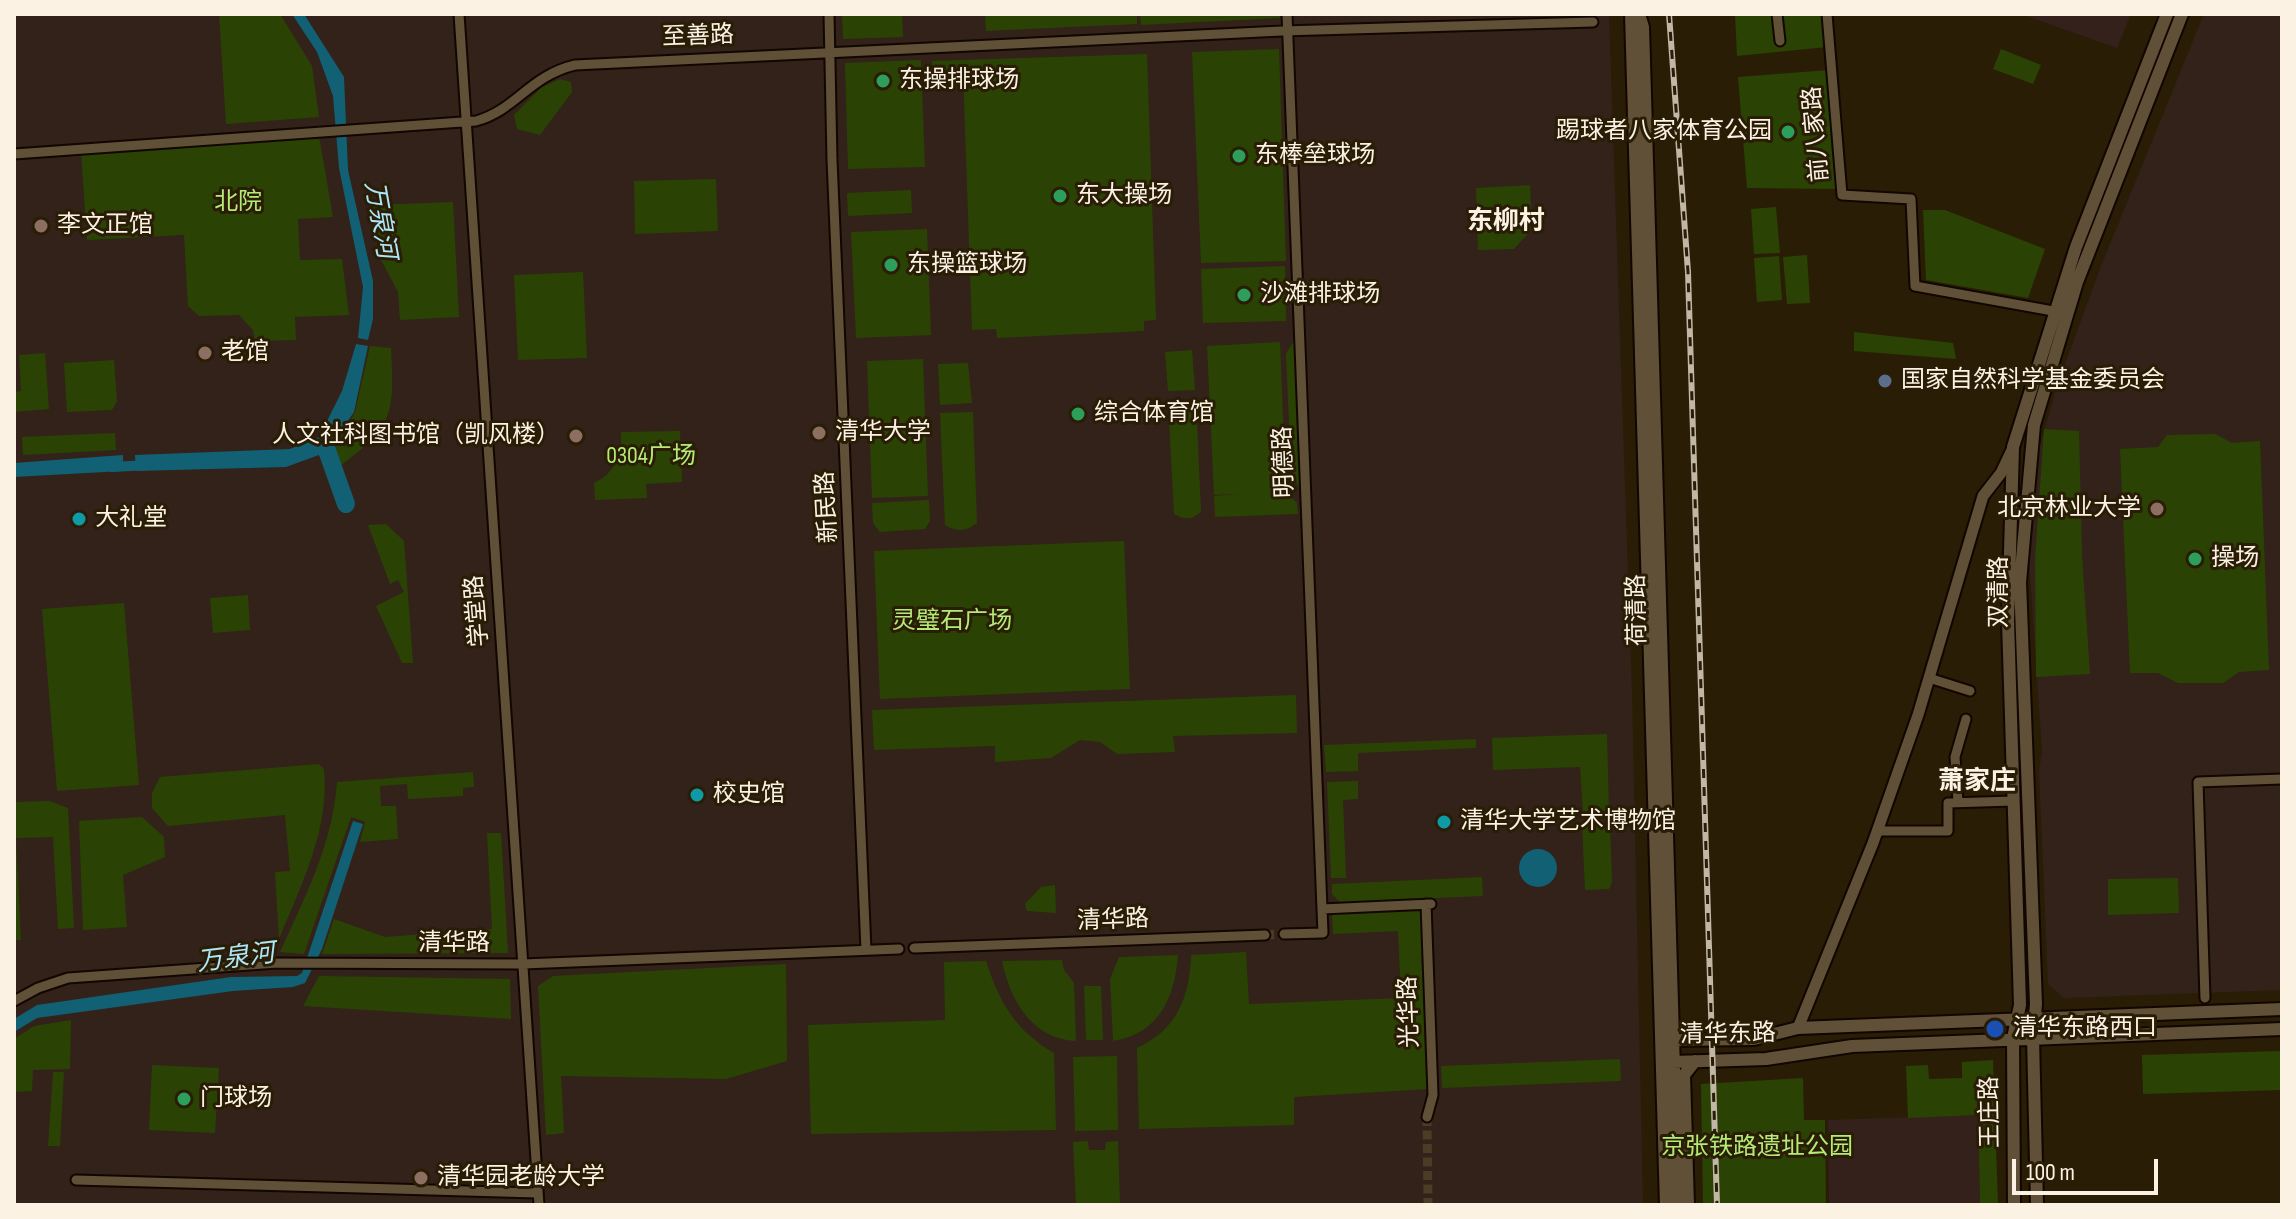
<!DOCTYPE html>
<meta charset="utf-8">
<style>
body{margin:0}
#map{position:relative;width:2296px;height:1219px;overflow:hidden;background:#2a1d05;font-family:"Sofia Sans Condensed",sans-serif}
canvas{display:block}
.frame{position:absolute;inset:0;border:16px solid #fbf2e4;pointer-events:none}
.scale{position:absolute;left:2012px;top:1159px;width:146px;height:36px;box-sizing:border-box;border:4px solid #fbf2e4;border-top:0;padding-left:10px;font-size:24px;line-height:28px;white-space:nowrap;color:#fbf2e4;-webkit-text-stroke:6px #2a1d05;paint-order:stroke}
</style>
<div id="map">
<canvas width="2296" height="1219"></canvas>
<div class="frame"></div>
<div class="scale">100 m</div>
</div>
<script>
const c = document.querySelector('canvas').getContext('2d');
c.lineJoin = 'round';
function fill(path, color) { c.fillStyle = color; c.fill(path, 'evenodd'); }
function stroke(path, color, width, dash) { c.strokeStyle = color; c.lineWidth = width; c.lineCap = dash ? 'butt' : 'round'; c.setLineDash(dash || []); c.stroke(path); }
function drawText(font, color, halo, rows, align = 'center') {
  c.font = font + ' "Sofia Sans Condensed","Noto Sans SC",sans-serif'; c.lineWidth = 6; c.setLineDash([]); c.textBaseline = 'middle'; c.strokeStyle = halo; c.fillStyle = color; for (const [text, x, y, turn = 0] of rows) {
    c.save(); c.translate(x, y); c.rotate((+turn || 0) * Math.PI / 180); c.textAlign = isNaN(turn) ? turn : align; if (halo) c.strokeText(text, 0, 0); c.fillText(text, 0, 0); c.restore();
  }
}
fill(new Path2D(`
 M2021 14H2131L2117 48Z
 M1978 1115 1980 1205H1829L1828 1120Z`), '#34211c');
fill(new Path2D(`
 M14 14H1609L1632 692 1643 1205H14Z
 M2204 14H2282V990L2064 998 2048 984 2039 770 2042 752 2029 559 2036 459 2058 383 2101 266Z`), '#322219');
fill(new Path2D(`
 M219 14H280L312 66 319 117 226 124Z
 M842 14H902L903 37 843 39Z
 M985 14H1137V24L986 31Z
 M1140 14H1280V18L1141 25Z
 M1735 14H1824L1827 47 1737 56Z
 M1279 49 1286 261 1201 263 1192 52Z
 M2001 49 2041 65 2033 84 1993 69Z
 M1147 54 1156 320 1144 321V331L997 338 996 329 972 330 963 71H932V61Z
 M921 60 925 167 848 169 845 63Z
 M1829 70 1837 189 1747 188 1738 77Z
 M560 79 571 82 572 92 540 135 517 129 514 115 542 87Z
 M319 136 333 217 298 219 300 260 342 259 349 315 295 317 296 340 255 341 253 330 239 315 199 316 188 306 184 235 87 240 81 152Z
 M716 179 718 231 635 234 634 181Z
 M1530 185 1532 229 1514 249 1478 250 1476 188Z
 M911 190 912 213 848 216 847 193Z
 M453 202 459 317 400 320 398 292 381 260 371 205Z
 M1776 207 1780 253 1754 254 1751 209Z
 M1923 210H1945L2045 249 2028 298 1926 280Z
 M927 229 931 335 856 338 851 232Z
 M1807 255 1810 303 1787 304 1783 257Z
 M1779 256 1782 300 1757 302 1754 258Z
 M1285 266 1286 321 1203 323 1201 269Z
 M583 272 587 358 518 360 514 275Z
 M1854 332 1953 343 1956 359 1854 351Z
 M1295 339 1302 495 1291 469 1286 354Z
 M1280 342 1286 492 1297 503 1298 514 1215 517 1214 496 1239 494 1214 495 1207 346Z
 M370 346 391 348C394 412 395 426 341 465L334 449 355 412Z
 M1192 350 1195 390 1168 391 1165 352Z
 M45 353 49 409 14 412V392L21 391 19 355Z
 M923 359 928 496 872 498 867 361Z
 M114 360 117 401 112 410 67 412 64 363Z
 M968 363 972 403 940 405 938 364Z
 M1196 400 1201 512C1191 520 1185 520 1174 514L1168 402Z
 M973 412 977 523C966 532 957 532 945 525L940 413Z
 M2044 429 2079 431 2082 555 2090 674 2036 677 2035 559Z
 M680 431 682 482 646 484 647 498 595 500 594 483C615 473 622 456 621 432Z
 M115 433 116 450 23 455 22 437Z
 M2215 434 2232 443 2260 441 2269 670 2239 672 2223 683H2178L2158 673H2130L2120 449 2158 447 2167 435Z
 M929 500 930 521 925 529 880 532 873 523 872 503Z
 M386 524 404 541 413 663H402L376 606 404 592 398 580 390 584 368 525Z
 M1124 541 1130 689 880 699 874 551Z
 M248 595 250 630 213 633 210 598Z
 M124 603 139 785 57 791 42 609Z
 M1296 695 1297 733 1173 736 1175 752 1117 754 1100 742 1080 740 1051 758 995 762V746L874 750 872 710Z
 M1607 734 1609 812 1583 813 1580 767 1493 770 1492 738Z
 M1476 739V748L1358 753V771L1326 772 1324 745Z
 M319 764 324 769C330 829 301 885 279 939L275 872 290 871 285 815 168 826 152 808V793L160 777Z
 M473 772 474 787 463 788V796L408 799 407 784 380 786 381 806H396L398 839 360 842 365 822 351 817 304 954 280 952C305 897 333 843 337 782Z
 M1358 781V799L1343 800 1346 878H1331L1327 782Z
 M49 801 68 808 74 928 58 929 53 837 16 838 21 940H14V802Z
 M142 817 164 837 165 857 123 875 127 927 83 930 79 821Z
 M1610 823 1612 882 1609 889 1585 890 1582 823Z
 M487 833H501L508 953 322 954 334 919 385 937 492 929Z
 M1482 877 1483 896 1340 902 1332 894V884Z
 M2178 878 2179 913 2108 915V879Z
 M1055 885 1056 913 1027 911 1025 904 1041 887Z
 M1421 909 1428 1089 1294 1097V1125L1139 1129 1137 1048C1177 1030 1190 996 1191 955L1246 952 1249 1004 1401 998 1398 931 1333 934 1332 913Z
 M1178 955C1175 997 1159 1034 1113 1041L1110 979 1119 957Z
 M1062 960 1064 970 1074 983 1076 1041C1032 1039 1010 1000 1002 961Z
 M986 961C999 1002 1016 1031 1054 1053L1056 1130 811 1134 808 1025 945 1020 944 962Z
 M786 964 787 1061 726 1079 561 1076 564 1133 546 1135 538 986 553 976Z
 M319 976 510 979 511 1019 303 1006Z
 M1084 986H1101L1103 1040H1086Z
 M71 1020 70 1069 33 1070 32 1091 14 1092V1039L34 1026Z
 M2282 1051V1090L2143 1094 2142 1055Z
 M1117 1056 1118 1130 1075 1131 1073 1057Z
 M1620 1059 1621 1081 1442 1088 1441 1066Z
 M1993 1060 1998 1203 1980 1204 1978 1115 1908 1118 1906 1066 1928 1065 1929 1079 1962 1078V1062Z
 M152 1065 219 1068 215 1133 149 1130Z
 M53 1072H64L60 1146H48Z
 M1803 1078 1804 1120H1825L1826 1205H1703L1701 1084Z
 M1088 1141 1089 1150H1105L1106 1142 1118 1141 1120 1205H1076L1073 1142Z`), '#2a4304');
fill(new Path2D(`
 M292 14H304L344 77 348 170 373 281V319L368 340 358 338 363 287 339 168 333 96 317 52Z
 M356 344 368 346 354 412 335 440 336 467 328 469 319 455 286 467 136 471 135 455 290 449 319 437 342 391Z
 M123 455V471L14 477V463Z
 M353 821 363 824 322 949 305 983 293 987 233 991 37 1018 14 1032V1019L37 1005 231 977 297 976 302 973Z
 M1519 868a19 19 0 1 1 38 0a19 19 0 1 1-38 0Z`), '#126074');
stroke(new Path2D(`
 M112 467 148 465`), '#126074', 10);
stroke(new Path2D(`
 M325 445 346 504`), '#126074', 18);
stroke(new Path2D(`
 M1265 935 1284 934
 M1427 1117 1428 1205`), '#493d26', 9, [9, 4.5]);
const minor = new Path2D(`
 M459 14 539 1205
 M829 14 832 160 866 950
 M1287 14 1322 909
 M1777 14 1780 41
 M1827 14 1842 195 1911 199 1915 286 2053 311
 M14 154 476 121C516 110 529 76 575 65L1282 31 1593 22
 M1929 678 1970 691
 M1958 802 1955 757 1966 719
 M1877 831H1948V803L2014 801
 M1426 904 1433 1095 1427 1117
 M1284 934 1323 933 1322 909 1431 904
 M914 948 1265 935
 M2205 998 2198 782 2282 779
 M14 1001 38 988 68 978 277 963 523 964 899 949
 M76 1180 537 1193`);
const tertiary = new Path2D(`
 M1798 1028 1873 843 1918 715 1983 496 2001 473 2013 448`);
const secondary = new Path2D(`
 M1631 14 1666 1205
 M1639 14 1643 27 1678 1205
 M1669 1043 1672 1040 1754 1039 1798 1028 2282 1009
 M1668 1058 1673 1062 1766 1059 1852 1046 2282 1029
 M1688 1205 1684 1075 1695 1061
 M2014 1205 2013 1038 2020 1005 2008 621 2013 447 2076 247 2167 14
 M2037 1205 2033 1038 2036 1004 2020 582 2034 425 2077 282 2182 14`);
stroke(minor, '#120600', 13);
stroke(tertiary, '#120600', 15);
stroke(secondary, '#120600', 16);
stroke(minor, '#5f5037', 9);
stroke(tertiary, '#5f5037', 11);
stroke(secondary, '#5f5037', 12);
const rail = new Path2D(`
 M1669 14 1688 272 1717 1205`);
stroke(rail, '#c1b7a6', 6);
stroke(rail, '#2a1d05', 3, [9]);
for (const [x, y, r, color] of [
 [883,81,8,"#2e9e5b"],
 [1788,132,8,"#2e9e5b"],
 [1239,156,8,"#2e9e5b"],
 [1060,196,8,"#2e9e5b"],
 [41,226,8,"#8d6e63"],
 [891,265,8,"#2e9e5b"],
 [1244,295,8,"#2e9e5b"],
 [205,353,8,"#8d6e63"],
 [1885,381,8,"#5c6f8a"],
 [1078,414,8,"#2e9e5b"],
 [819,433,8,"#8d6e63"],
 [576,436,8,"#8d6e63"],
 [2157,509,8,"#8d6e63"],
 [79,519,8,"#0f9aa8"],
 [2195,559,8,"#2e9e5b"],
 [697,795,8,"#0f9aa8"],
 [1444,822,8,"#0f9aa8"],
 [1995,1029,10,"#1a4fb4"],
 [184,1099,8,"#2e9e5b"],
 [421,1178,8,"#8d6e63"]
]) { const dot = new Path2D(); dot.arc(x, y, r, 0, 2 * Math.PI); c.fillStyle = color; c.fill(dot); stroke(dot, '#2a1d05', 3); }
drawText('24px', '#fbf2e4', '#2a1d05', [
 ["至善路",698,37,-2],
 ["前八家路",1817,134,-95],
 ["明德路",1285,462,-92],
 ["新民路",828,507,-93],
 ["双清路",2000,592,-90],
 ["荷清路",1638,610,-91],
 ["学堂路",478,611,-95],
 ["清华路",1113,921,-2],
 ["清华路",454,944],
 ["光华路",1410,1012,-92],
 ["清华东路",1728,1035,-1],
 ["王庄路",1991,1112,-91]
]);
drawText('24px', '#fbf2e4', '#2a1d05', [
 ["东操排球场",899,81],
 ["踢球者八家体育公园",1772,132,"right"],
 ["东棒垒球场",1255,156],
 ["东大操场",1076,196],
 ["李文正馆",57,226],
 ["东操篮球场",907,265],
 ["沙滩排球场",1260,295],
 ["老馆",221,353],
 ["国家自然科学基金委员会",1901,381],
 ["综合体育馆",1094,414],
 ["清华大学",835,433],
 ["人文社科图书馆（凯风楼）",560,436,"right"],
 ["北京林业大学",2141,509,"right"],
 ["大礼堂",95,519],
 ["操场",2211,559],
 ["校史馆",713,795],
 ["清华大学艺术博物馆",1460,822],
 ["清华东路西口",2013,1029],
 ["门球场",200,1099],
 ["清华园老龄大学",437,1178]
], 'left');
drawText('24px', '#b4ea75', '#2a1d05', [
 ["北院",238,203],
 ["0304广场",651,457],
 ["灵璧石广场",952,622],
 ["京张铁路遗址公园",1757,1148]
]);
drawText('italic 26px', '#ade6f9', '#2a1d05', [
 ["万泉河",379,220,80],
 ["万泉河",236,959,-7]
]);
drawText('bold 26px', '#fbf2e4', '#2a1d05', [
 ["东柳村",1506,222],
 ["萧家庄",1977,782]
]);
</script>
